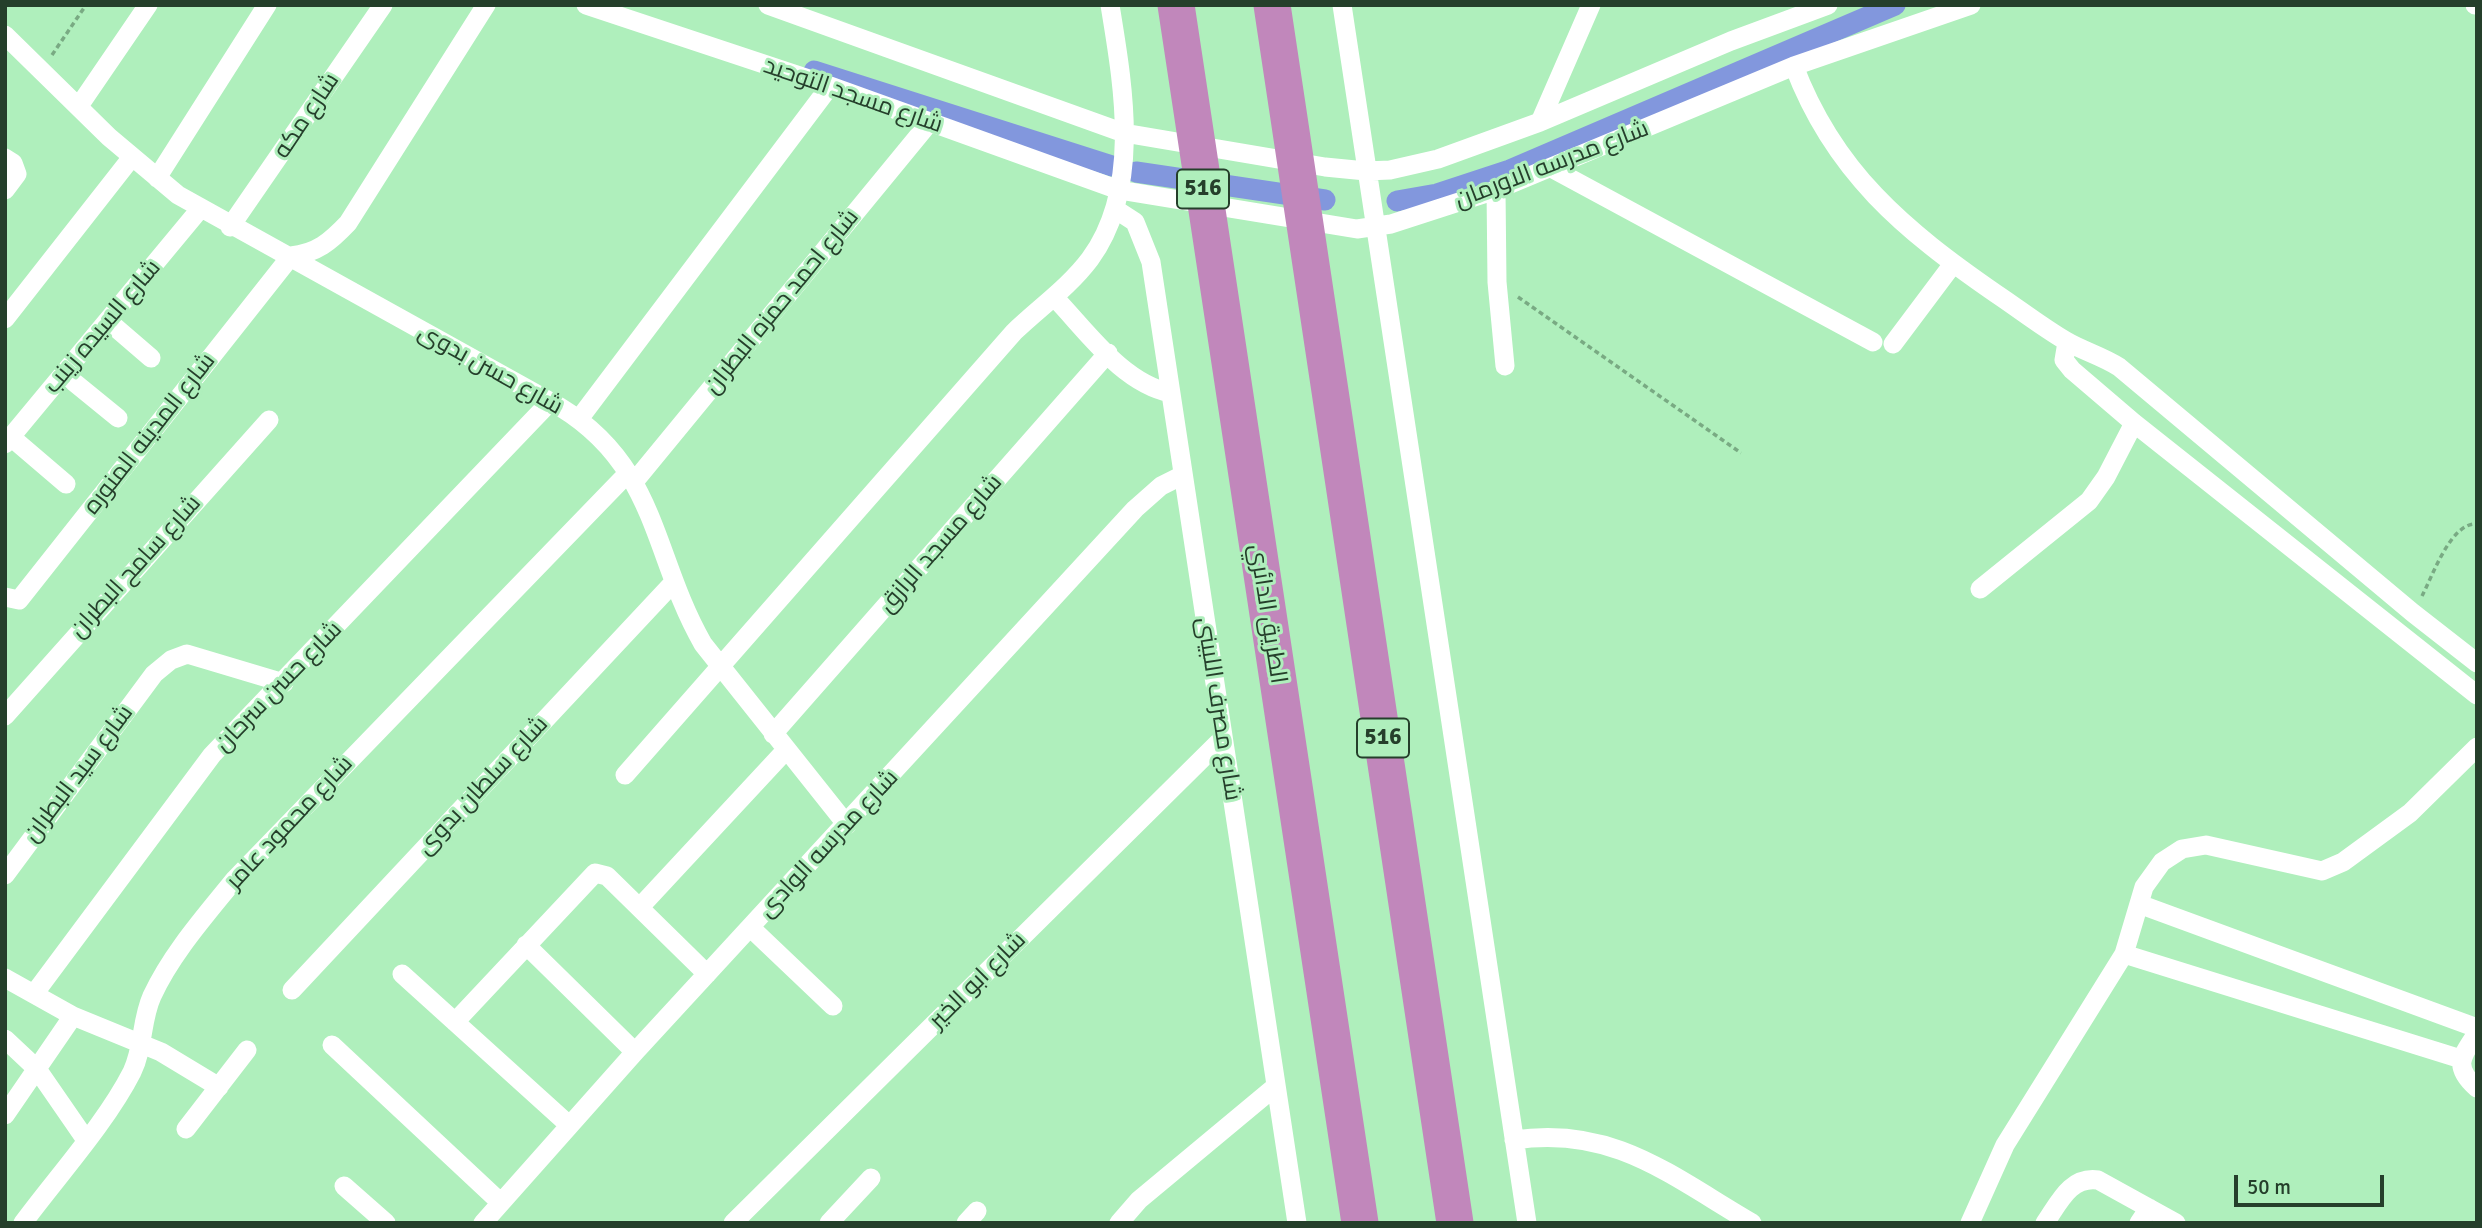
<!DOCTYPE html>
<meta charset="utf-8">
<style>
body{margin:0}
#map{position:relative;width:2482px;height:1228px;overflow:hidden;background:#afefbc;font-family:Signika,sans-serif}
canvas{display:block}
.frame{position:absolute;inset:0;border:7px solid #253f2b;pointer-events:none}
.scale{position:absolute;left:2234px;top:1175px;width:150px;height:32px;box-sizing:border-box;border:4px solid #253f2b;border-top:0;padding-left:9px;font-size:21px;line-height:24px;white-space:nowrap;color:#253f2b;-webkit-text-stroke:5px #afefbc;paint-order:stroke}
</style>
<div id="map">
<canvas width="2482" height="1228"></canvas>
<div class="frame"></div>
<div class="scale">50 m</div>
</div>
<script>
const c = document.querySelector('canvas').getContext('2d');
c.lineJoin = 'round';
function stroke(path, color, width, dash) { c.strokeStyle = color; c.lineWidth = width; c.lineCap = dash ? 'butt' : 'round'; c.setLineDash(dash || []); c.stroke(path); }
function drawText(font, color, halo, rows, align = 'center') {
  c.font = font + ' Signika,Cairo,sans-serif'; c.lineWidth = 6; c.setLineDash([]); c.textBaseline = 'middle'; c.strokeStyle = halo; c.fillStyle = color; for (const [text, x, y, turn = 0] of rows) {
    c.save(); c.translate(x, y); c.rotate((+turn || 0) * Math.PI / 180); c.textAlign = isNaN(turn) ? turn : align; if (halo) c.strokeText(text, 0, 0); c.fillText(text, 0, 0); c.restore();
  }
}
stroke(new Path2D(`
 M814 71 1112 166
 M1136 172 1325 200
 M1397 201 1437 194 1510 170 1895 5`), '#8297dd', 21);
stroke(new Path2D(`
 M52 55 86 5
 M1518 297 1741 453
 M2422 596C2433 575 2451 522 2477 524`), '#79aa83', 3.5, [5, 3.5]);
stroke(new Path2D(`
 M586 5 830 86 1119 190 1357 229 1391 224 1496 190 1794 66 1971 5
 M768 5 1124 133 1325 167 1366 171 1390 170 1438 159 1540 122 1731 41 1828 5
 M1342 5 1527 1223
 M2475 5H2477
 M5 35 109 137 178 195 560 407C658 467 652 555 703 644L847 825
 M1794 66C1834 172 1904 230 1995 293 2019 309 2042 327 2066 341 2083 351 2102 356 2119 367L2413 613 2477 663
 M79 106 148 5
 M1540 122 1591 5
 M5 158 13 163 17 174 5 190
 M1553 169 1873 342
 M157 178 267 5
 M1496 190 1497 282 1505 366
 M1115 209 1135 222 1151 262 1297 1223
 M230 227 383 5
 M1054 297C1087 331 1122 383 1171 393
 M5 319 132 157
 M108 321 151 358
 M2067 342 2064 360 2072 370 2134 423 2477 695
 M1893 344 1953 264
 M64 374 118 418
 M579 419 830 86
 M11 437 66 484
 M5 444 200 209
 M634 482 929 123
 M1980 589 2089 501 2106 477 2134 423
 M5 597 19 600 291 256C317 253 330 242 348 223L486 5
 M5 716 269 420
 M773 734 1108 353
 M625 775 1014 332C1039 308 1069 287 1090 259 1142 188 1123 85 1110 5
 M5 875 154 674 171 660 187 654 284 683
 M2139 904 2477 1028
 M640 907 786 750
 M751 928 833 1006
 M526 945 635 1052
 M2124 954 2461 1059
 M402 974 569 1125
 M5 978 73 1016 161 1052 219 1087
 M292 990 674 582
 M34 994 212 755 550 402
 M455 1022 595 873 607 876 707 974
 M2477 1033C2462 1056 2452 1066 2477 1088
 M5 1039 37 1069 86 1140
 M332 1045 500 1202
 M5 1115 73 1016
 M186 1129 247 1050
 M1514 1140C1613 1125 1671 1176 1752 1223
 M344 1186 386 1223
 M23 1223C57 1177 106 1123 132 1072 144 1047 141 1020 152 996 172 953 206 915 235 879L628 473
 M483 1223 635 1052 1135 509 1161 486 1183 475
 M733 1223 1223 738
 M829 1223 871 1178
 M966 1223 977 1211
 M1119 1223 1139 1200 1276 1086
 M1970 1223 2005 1145 2124 954 2144 887 2162 862 2182 849 2206 845 2322 871 2343 862 2410 813 2477 747
 M2045 1223C2059 1203 2070 1176 2098 1180L2176 1223
 M2139 1223 2149 1208`), '#fff', 19);
stroke(new Path2D(`
 M1176 5 1360 1223
 M1272 5 1455 1223`), '#c187bb', 37);
for (const [x, y, w] of [
 [1203,189,52],
 [1383,738,52]
]) { const box = new Path2D(); box.roundRect(x - w / 2, y - 19.5, w, 39, 5); c.fillStyle = '#afefbc'; c.fill(box); stroke(box, '#253f2b', 2); }
drawText('bold 23px', '#253f2b', null, [
 ["516",1203,189],
 ["516",1383,738]
]);
drawText('24px', '#253f2b', '#afefbc', [
 ["شارع مسجد التوحيد",853,96,19],
 ["شارع مكه",307,116,-56],
 ["شارع مدرسه الاورمان",1552,165,-21],
 ["شارع احمد حمزه البطران",782,302,-51],
 ["شارع السيده زينب",103,327,-50],
 ["شارع حسن بدوى",490,370,29],
 ["شارع المدينه المنوره",150,434,-52],
 ["شارع مسجد الرازق",941,544,-49],
 ["شارع سامح البطران",136,567,-48],
 ["الطريق الدائري",1267,614,81],
 ["شارع حسن سرحان",279,687,-46],
 ["شارع مصرف اللبينى",1218,709,81],
 ["شارع سيد البطران",79,774,-53],
 ["شارع سلطان بدوى",483,786,-47],
 ["شارع محمود عامر",290,823,-47],
 ["شارع مدرسه الوادى",829,844,-47],
 ["شارع ابو الخير",978,981,-45]
]);
</script>
